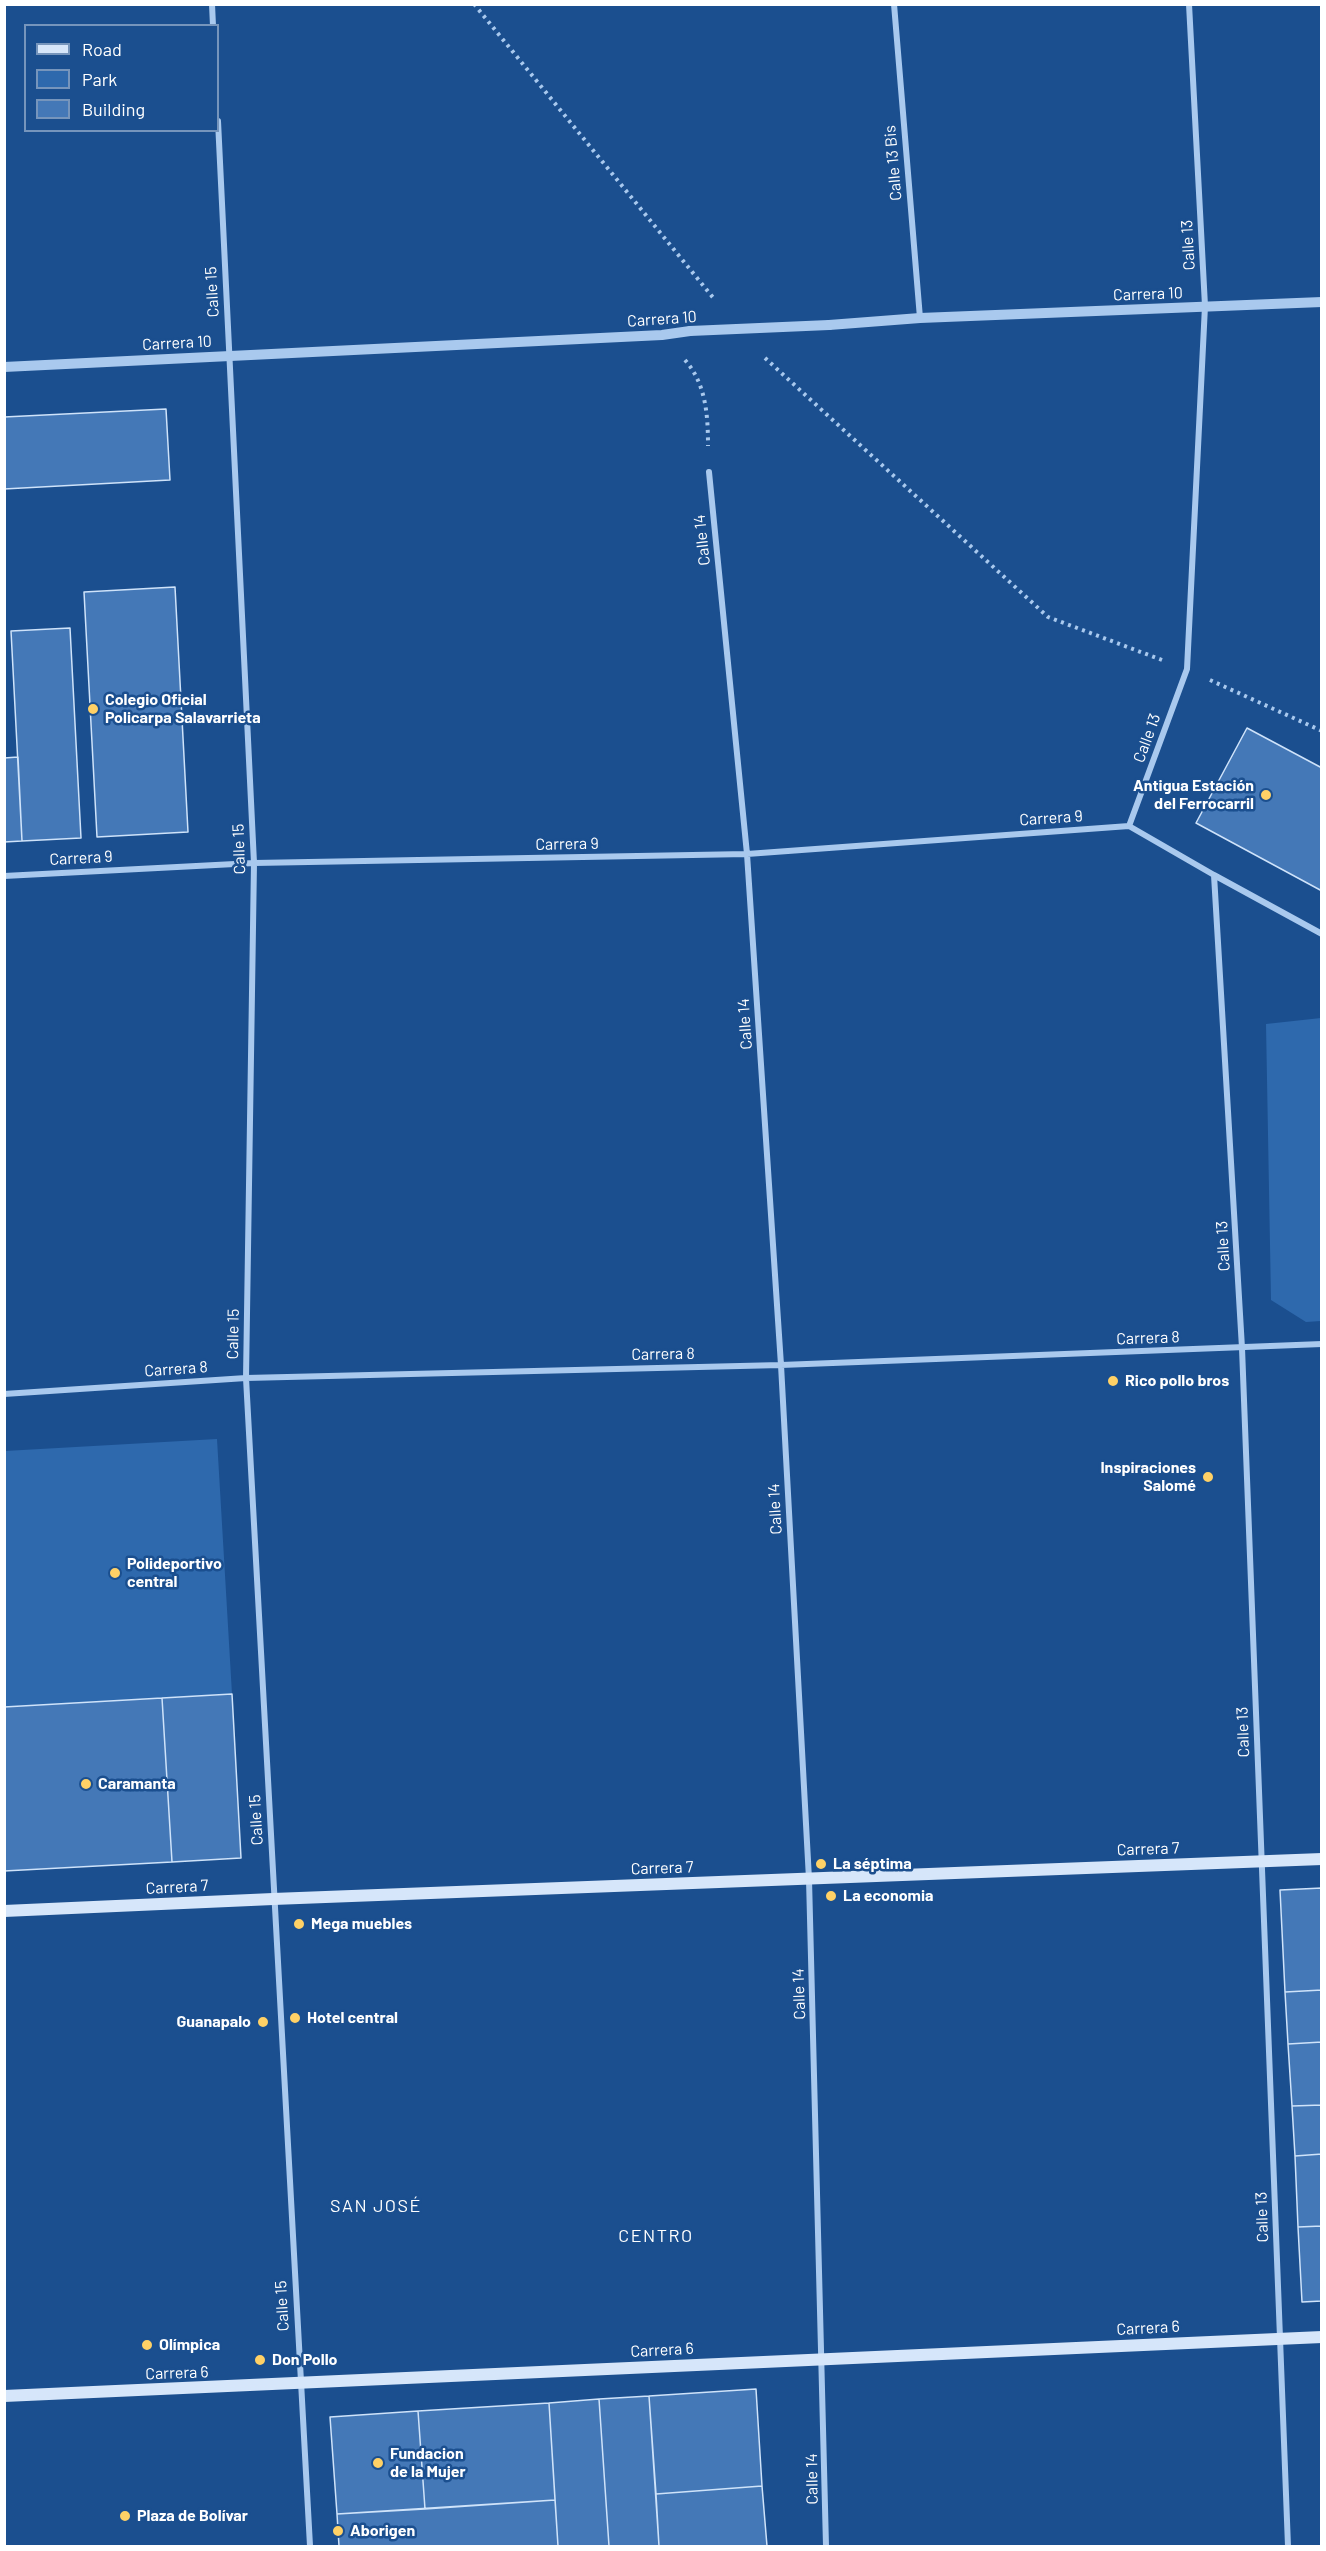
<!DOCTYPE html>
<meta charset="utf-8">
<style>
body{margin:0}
#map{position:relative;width:1326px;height:2551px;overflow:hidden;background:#1b4f8f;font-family:Barlow,sans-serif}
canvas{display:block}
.frame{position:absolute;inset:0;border:6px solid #fff;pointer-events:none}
.legend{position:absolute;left:24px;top:24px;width:195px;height:108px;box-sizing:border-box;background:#1b4f8f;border:2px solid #7695bc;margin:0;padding:8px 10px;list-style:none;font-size:18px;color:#fff}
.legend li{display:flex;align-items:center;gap:12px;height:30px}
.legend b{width:30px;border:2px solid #7695bc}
</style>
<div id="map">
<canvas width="1326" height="2551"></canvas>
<div class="frame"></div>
<ul class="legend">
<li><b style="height:8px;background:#d6e6fa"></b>Road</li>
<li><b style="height:16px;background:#2e69ad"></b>Park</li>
<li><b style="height:16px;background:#4478b7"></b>Building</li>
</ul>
</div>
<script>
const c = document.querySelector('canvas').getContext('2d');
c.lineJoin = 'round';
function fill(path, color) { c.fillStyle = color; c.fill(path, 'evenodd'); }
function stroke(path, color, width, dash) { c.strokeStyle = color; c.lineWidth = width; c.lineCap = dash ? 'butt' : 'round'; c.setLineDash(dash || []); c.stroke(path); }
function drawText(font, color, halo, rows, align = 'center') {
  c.font = font + ' Barlow,sans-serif'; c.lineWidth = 5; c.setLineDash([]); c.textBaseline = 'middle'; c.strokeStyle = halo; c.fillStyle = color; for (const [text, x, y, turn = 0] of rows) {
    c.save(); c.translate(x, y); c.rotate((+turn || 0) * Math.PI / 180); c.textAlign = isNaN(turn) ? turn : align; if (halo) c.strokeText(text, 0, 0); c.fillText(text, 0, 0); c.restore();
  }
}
fill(new Path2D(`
 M1321 1018V1321L1306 1322 1271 1300 1266 1024Z
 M217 1439 232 1694 5 1707V1451Z`), '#2e69ad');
const building = new Path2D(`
 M166 409 170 480 4 489V417Z
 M175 587 188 832 97 837 84 592Z
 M70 628 81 838 22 841 11 631Z
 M1247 728 1322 768V891L1196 823Z
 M18 757 22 841 4 842V758Z
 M232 1694 241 1858 172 1862 162 1698Z
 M162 1698 172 1862 4 1871V1707Z
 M1322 1888V1990L1285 1992 1280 1890Z
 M1322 1990V2042L1288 2044 1285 1992Z
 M1322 2042V2105L1292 2106 1288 2044Z
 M1322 2105V2154L1295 2156 1292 2106Z
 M1322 2154V2226L1298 2227 1295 2156Z
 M1322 2226V2301L1302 2302 1298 2227Z
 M756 2389 762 2486 656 2494 649 2396Z
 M649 2396 659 2546H609L599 2399Z
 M599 2399 609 2546H558L549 2403Z
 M549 2403 555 2500 425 2509 418 2411Z
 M418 2411 425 2509 337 2514 330 2417Z
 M762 2486 767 2546H659L656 2494Z
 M555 2500 558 2546H339L337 2514Z`);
fill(building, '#4478b7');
stroke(building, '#cfe3fa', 1.5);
stroke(new Path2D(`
 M474 4 715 300
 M765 358 1048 617 1162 660
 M685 360C706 384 708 415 708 446
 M1210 680 1322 731`), '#a9c9ee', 4, [3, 4.5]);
stroke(new Path2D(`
 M212 4 213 26
 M894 4 920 318
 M1189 4 1205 306 1187 669 1129 826 1214 875 1242 1348 1288 2546
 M218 121 254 863 246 1378 310 2546
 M709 472 747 854 781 1365 809 1879 826 2546
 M1214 875 1322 934
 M4 876 254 863 747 854 1129 826
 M4 1394 246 1378 781 1365 1322 1344`), '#a9c9ee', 6);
stroke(new Path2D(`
 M829 325 920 318 1322 302
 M4 367 662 335 690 331`), '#a9c9ee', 10);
stroke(new Path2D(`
 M4 1911 273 1899 1322 1859
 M4 2396 1322 2337`), '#d6e6fa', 12);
stroke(new Path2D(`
 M690 331 829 325`), '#a9c9ee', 10);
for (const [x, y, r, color] of [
 [93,709,6,"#ffd166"],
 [1266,795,6,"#ffd166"],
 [1113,1381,6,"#ffd166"],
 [1208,1477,6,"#ffd166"],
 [115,1573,6,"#ffd166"],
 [86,1784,6,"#ffd166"],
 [821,1864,6,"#ffd166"],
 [831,1896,6,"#ffd166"],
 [299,1924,6,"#ffd166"],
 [295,2018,6,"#ffd166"],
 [263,2022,6,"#ffd166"],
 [147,2345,6,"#ffd166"],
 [260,2360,6,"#ffd166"],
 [378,2463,6,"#ffd166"],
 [125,2516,6,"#ffd166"],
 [338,2531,6,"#ffd166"]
]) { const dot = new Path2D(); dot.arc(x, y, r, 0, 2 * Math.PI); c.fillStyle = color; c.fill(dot); stroke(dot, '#1b4f8f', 2); }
drawText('16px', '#fff', '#1b4f8f', [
 ["Calle 13 Bis",893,163,-95],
 ["Calle 13",1188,245,-93],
 ["Calle 15",212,292,-93],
 ["Carrera 10",1148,294,-2],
 ["Carrera 10",662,319,-4],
 ["Carrera 10",177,343,-3],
 ["Calle 14",702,540,-96],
 ["Calle 13",1147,738,-70],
 ["Carrera 9",1051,818,-4],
 ["Carrera 9",567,844,-1],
 ["Calle 15",239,849,-92],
 ["Carrera 9",81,858,-3],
 ["Calle 14",745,1024,-94],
 ["Calle 13",1223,1246,-93],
 ["Calle 15",233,1334,-89],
 ["Carrera 8",1148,1338,-2],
 ["Carrera 8",663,1354,-1],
 ["Carrera 8",176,1369,-4],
 ["Calle 14",775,1509,-93],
 ["Calle 13",1243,1732,-92],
 ["Calle 15",256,1820,-93],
 ["Carrera 7",1148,1849,-2],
 ["Carrera 7",662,1868,-2],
 ["Carrera 7",177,1887,-3],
 ["Calle 14",799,1994,-92],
 ["Calle 13",1262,2217,-92],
 ["Calle 15",282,2306,-93],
 ["Carrera 6",1148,2328,-3],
 ["Carrera 6",662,2350,-3],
 ["Carrera 6",177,2373,-2],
 ["Calle 14",812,2479,-91]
]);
drawText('bold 16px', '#fff', '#1b4f8f', [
 ["Colegio Oficial",105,700],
 ["Policarpa Salavarrieta",105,718],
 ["Antigua Estación",1254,786,"right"],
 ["del Ferrocarril",1254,804,"right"],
 ["Rico pollo bros",1125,1381],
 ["Inspiraciones",1196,1468,"right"],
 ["Salomé",1196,1486,"right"],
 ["Polideportivo",127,1564],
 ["central",127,1582],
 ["Caramanta",98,1784],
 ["La séptima",833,1864],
 ["La economia",843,1896],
 ["Mega muebles",311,1924],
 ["Hotel central",307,2018],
 ["Guanapalo",251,2022,"right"],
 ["Olímpica",159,2345],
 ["Don Pollo",272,2360],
 ["Fundacion",390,2454],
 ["de la Mujer",390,2472],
 ["Plaza de Bolívar",137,2516],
 ["Aborigen",350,2531]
], 'left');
c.letterSpacing = '1.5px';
drawText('18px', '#fff', '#1b4f8f', [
 ["SAN JOSÉ",376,2206],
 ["CENTRO",656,2236]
]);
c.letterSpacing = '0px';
</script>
